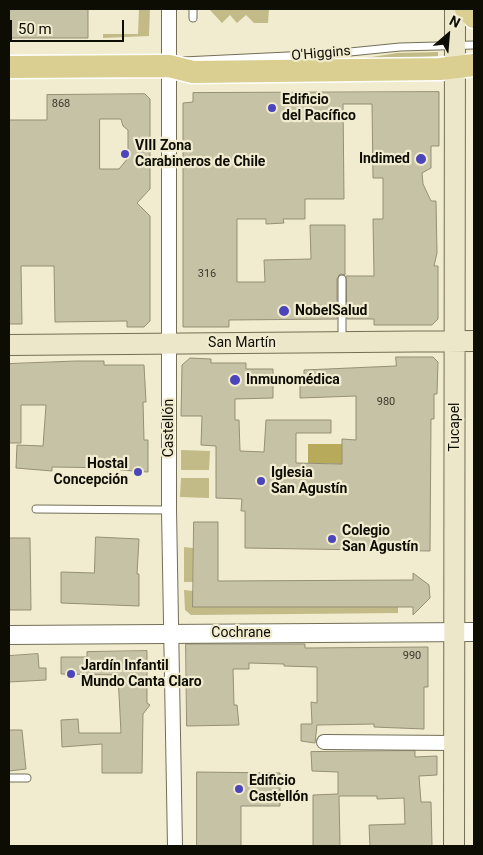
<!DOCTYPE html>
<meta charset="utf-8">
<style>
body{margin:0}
#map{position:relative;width:483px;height:855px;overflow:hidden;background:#f1eccf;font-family:Roboto,sans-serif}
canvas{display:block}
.frame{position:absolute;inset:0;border:10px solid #0e0d04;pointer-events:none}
.north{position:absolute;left:423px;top:10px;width:50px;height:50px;-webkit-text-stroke:4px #f1eccf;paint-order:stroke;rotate:27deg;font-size:14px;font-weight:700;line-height:20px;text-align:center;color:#0e0d04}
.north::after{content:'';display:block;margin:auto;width:18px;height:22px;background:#0e0d04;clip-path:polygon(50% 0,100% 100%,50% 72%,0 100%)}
.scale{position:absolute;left:10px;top:20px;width:114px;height:22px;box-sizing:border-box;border:2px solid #0e0d04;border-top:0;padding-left:6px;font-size:15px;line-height:18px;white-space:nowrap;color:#0e0d04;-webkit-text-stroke:4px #f1eccf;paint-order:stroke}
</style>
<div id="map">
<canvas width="483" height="855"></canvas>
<div class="frame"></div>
<div class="north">N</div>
<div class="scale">50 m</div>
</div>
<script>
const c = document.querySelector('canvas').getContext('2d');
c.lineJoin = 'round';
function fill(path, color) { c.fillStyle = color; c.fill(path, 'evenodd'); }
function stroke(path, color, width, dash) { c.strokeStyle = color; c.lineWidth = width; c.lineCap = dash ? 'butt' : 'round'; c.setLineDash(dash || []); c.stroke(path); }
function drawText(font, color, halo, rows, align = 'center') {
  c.font = font + ' Roboto,sans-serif'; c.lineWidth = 4.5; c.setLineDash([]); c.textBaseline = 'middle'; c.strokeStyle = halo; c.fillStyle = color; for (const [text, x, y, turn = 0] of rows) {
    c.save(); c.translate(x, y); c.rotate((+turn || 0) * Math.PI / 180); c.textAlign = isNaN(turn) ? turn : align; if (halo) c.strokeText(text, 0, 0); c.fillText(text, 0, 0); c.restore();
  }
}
fill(new Path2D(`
 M139 9H150L149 36 103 38V34H138Z
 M209 9H269L268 23H254L246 15 237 23 230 15 222 23Z
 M438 52V56L340 62 397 53Z
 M181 450 210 451 209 470H181Z
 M181 478H209V498L180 497Z
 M184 547 193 548V582H184Z
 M184 590 193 591V607H398V613L191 615 185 610Z`), '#c2ba87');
fill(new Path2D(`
 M308 444H342V464L308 463Z`), '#b8aa5b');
const building = new Path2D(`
 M9 9H88V38H9Z
 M439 92V146H431V168L422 173 423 184 431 201H436L437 253 434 266H438V319L432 325H374V319H347L346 276H374L373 219H383V178H373L372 104H343L344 199H305V219H283L284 223 266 224V219H237V282H265L264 260 311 259 310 225H345V275L340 274 337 279V319L229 320V327H183V103L193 102V93Z
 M145 94 150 99V189L137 203 150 216V321L144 327H127V321L55 322 54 266H21L22 324H9V120H47V95ZM100 119H121L123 126 128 130V158L119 169H100Z
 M396 357H433L438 362 437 394H434V419H431L430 551 245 548V511H241L242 499 216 498V446L201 445 202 416H181L182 365 190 358 211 359V363H246V369H273V398L235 399V420H239L240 451 264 452 266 420H331V433H296V463L342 464V439L356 440V396L300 398V385H304V370L396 366Z
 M76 361H104V365H144L146 402H143L144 440H148V472L120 470V468L52 467V471L16 468 17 445 43 446 46 405H21V443H9V364Z
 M194 522H218V581L413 580V573L429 585 430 598 413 615V607H193Z
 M96 537 139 539 137 574H139V606L61 603V572L94 573Z
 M9 538H30L31 610H9Z
 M186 644H305V648L428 647V687H424V729L374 727V724L317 725 315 743 301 741V724H312L311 702 317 703V667L284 666V664L249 663V669H233L234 705H237L239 725 187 726Z
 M147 651V703L150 705 143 714 142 773H102V744L62 747 61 720 78 719 79 733H121L118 675 61 674V657H87V652Z
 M38 654 39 668H46V680L9 682V656Z
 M9 730H22L26 769 9 771Z
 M415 751V757L437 756V775L419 776 421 802H431L432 846H370L369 825 405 824 404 798 377 799V796H339L340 846H313V795L338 794V772L312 771 311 752Z
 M197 772 280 773V806H241V846H197Z`);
fill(building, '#c6c2a6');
stroke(building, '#948f75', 1);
const service = new Path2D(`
 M193 9V18
 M183 61 330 54 400 47 474 45
 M342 279V341
 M36 509 169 510
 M9 778H27`);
const minor = new Path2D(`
 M169 9V510L175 846
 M324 742 454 743`);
const tertiary = new Path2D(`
 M9 635 474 632`);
const secondary = new Path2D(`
 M9 345 474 341
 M454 846 455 9`);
const primary = new Path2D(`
 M466 9 474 17
 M9 67 169 66 193 72 440 69 474 65`);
stroke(service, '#736f56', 9);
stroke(minor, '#736f56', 16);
stroke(tertiary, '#736f56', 20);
stroke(secondary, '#736f56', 22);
stroke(primary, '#fff', 25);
stroke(service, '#fff', 7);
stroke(minor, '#fff', 14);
stroke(tertiary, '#fff', 18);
stroke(secondary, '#ece7c8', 20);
stroke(primary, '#dacf90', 22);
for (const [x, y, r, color] of [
 [272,108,5,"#4c44bb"],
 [125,154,5,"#4c44bb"],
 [421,159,6,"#4c44bb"],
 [284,311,6,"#4c44bb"],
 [235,380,6,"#4c44bb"],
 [138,472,5,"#4c44bb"],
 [261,481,5,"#4c44bb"],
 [332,539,5,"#4c44bb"],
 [71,674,5,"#4c44bb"],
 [239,789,5,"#4c44bb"]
]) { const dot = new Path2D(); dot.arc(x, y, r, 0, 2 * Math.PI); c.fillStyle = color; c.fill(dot); stroke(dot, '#f1eccf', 2); }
drawText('11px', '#3c3a2c', null, [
 ["868",61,104],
 ["316",207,274],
 ["980",386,402],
 ["990",412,656]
]);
drawText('14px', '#0e0d04', '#f1eccf', [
 ["O'Higgins",321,54,-5],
 ["San Martín",242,343],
 ["Tucapel",455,427,-90],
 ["Castellón",169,428,-90],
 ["Cochrane",241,633]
]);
drawText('bold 14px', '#0e0d04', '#f1eccf', [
 ["Edificio",282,100],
 ["del Pacífico",282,116],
 ["VIII Zona",135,146],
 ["Carabineros de Chile",135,162],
 ["Indimed",410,159,"right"],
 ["NobelSalud",295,311],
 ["Inmunomédica",246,380],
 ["Hostal",128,464,"right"],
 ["Concepción",128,480,"right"],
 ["Iglesia",271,473],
 ["San Agustín",271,489],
 ["Colegio",342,531],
 ["San Agustín",342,547],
 ["Jardín Infantil",81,666],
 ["Mundo Canta Claro",81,682],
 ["Edificio",249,781],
 ["Castellón",249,797]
], 'left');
</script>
